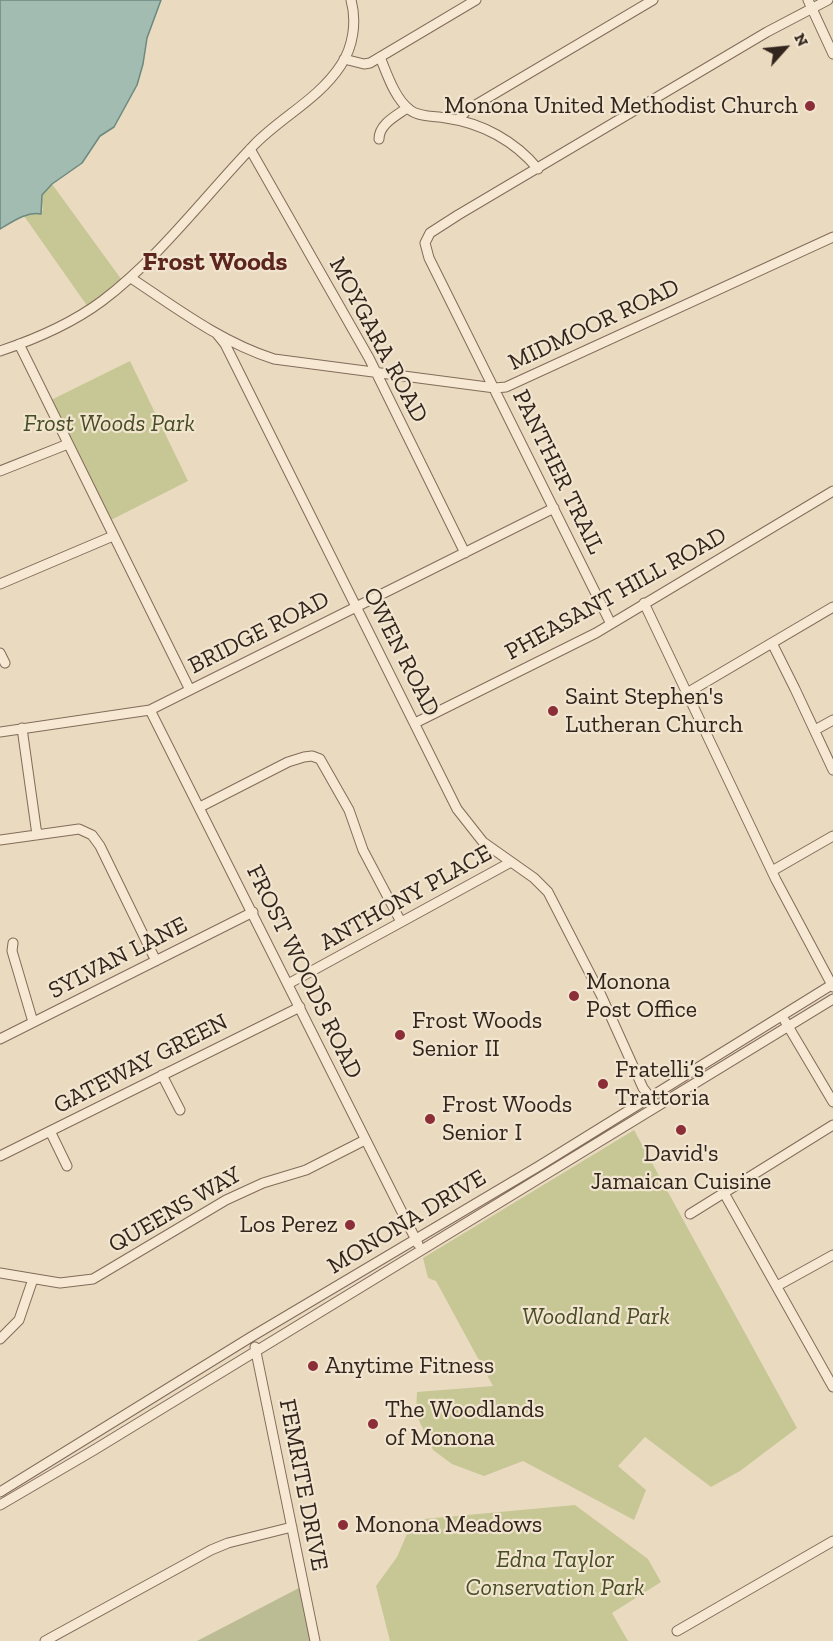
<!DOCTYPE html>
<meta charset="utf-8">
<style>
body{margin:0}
#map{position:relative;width:833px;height:1641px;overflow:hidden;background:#eadac0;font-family:"Zilla Slab",serif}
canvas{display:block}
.north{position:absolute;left:755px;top:18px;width:60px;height:60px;-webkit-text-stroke:4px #f2e5cf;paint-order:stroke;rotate:63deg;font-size:16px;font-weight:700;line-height:24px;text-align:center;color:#32251d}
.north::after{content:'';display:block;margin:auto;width:21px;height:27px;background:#32251d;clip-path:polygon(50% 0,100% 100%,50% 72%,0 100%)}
</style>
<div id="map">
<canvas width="833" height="1641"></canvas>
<div class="north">N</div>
</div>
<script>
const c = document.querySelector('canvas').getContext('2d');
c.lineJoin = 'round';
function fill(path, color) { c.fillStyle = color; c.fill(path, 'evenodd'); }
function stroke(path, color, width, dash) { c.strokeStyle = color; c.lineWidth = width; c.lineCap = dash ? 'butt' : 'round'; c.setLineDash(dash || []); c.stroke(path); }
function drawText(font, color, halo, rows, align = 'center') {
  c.font = font + ' "Zilla Slab",serif'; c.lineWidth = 4.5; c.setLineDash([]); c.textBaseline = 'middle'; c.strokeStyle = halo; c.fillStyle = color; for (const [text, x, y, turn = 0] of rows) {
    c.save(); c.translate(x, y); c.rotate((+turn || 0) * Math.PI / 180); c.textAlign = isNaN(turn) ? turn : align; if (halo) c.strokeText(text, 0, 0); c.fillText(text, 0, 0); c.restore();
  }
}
fill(new Path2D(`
 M52 184 124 283 88 307 24 216 43 210 41 196Z
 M130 361 188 481 107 522 47 402Z
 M634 1130 797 1428 740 1471 711 1487 645 1437 618 1466 646 1490 634 1520 523 1461 484 1476 452 1464 433 1450 416 1414 417 1392 493 1386 436 1281 428 1278 423 1258Z
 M575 1505 648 1559 661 1582 612 1613 628 1641H390L376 1586 397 1557 413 1520Z`), '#c6c795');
fill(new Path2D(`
 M299 1588 312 1641H197Z`), '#bbbc94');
const water = new Path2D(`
 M0 0H161L147 38 143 64 137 85 114 127 100 136 82 163 52 184 42 195 41 214C27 211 12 222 0 229Z`);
fill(water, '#a3bcb2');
stroke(water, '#6b897f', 1.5);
const minor = new Path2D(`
 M808 0 833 54
 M380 57C387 74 395 99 410 110 419 117 434 116 446 118 482 123 515 141 538 169
 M344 59 364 64 370 63 476 0
 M458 120 467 110 653 0
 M379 139C379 124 396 116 407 108
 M250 149 369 358 465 553
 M131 278C176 308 221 342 274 359L495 388 506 387 833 237
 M217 334 225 344 457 809 483 842 534 878 548 892 601 995 643 1088 653 1101
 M19 344 190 690
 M0 351C36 339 71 324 102 301 160 257 204 197 254 145 281 117 319 99 341 65 353 47 357 22 351 0
 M0 471 68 444
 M0 584 113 536
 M644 603 776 880 833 987
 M611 624 429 258 425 243 430 233 458 215 767 32 828 0
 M772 643 795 689 833 770
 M0 653 5 663
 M687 693 833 607
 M150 710 418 1244
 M415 723 596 633 833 491
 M22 728 37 835
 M815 730 833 720
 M0 732 150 710 554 508
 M200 807 288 762 304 757 312 756 320 759 349 810 363 850 401 922
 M0 840 79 829 92 835 100 846 156 961
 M772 871 833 836
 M13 943 12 951 33 1022
 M288 984 511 862
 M785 1021 833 1102
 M0 1039 253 912
 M162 1075 180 1110
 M50 1131 67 1166
 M0 1156 300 1007
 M724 1193 833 1387
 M690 1214 833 1125
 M0 1273 60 1283 93 1279 226 1200 263 1183 306 1170 365 1140
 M777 1286 833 1255
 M0 1339 19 1320 33 1279
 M255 1347 315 1641
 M0 1492 251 1337 539 1166 833 984
 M0 1505 94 1450 833 999
 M677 1631 833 1541
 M45 1641 211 1550 228 1543 292 1527`);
stroke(minor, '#826b5a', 11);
stroke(minor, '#f6e8d2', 9);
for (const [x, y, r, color] of [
 [810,106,6,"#8c2e37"],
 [553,711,6,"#8c2e37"],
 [574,996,6,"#8c2e37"],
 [400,1035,6,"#8c2e37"],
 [603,1084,6,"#8c2e37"],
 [430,1119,6,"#8c2e37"],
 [681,1130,6,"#8c2e37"],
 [350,1225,6,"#8c2e37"],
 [313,1366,6,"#8c2e37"],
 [373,1424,6,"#8c2e37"],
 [343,1525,6,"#8c2e37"]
]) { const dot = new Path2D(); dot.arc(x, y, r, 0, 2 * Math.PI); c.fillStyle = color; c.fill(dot); stroke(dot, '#f2e5cf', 2); }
drawText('24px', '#32251d', '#f2e5cf', [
 ["Monona United Methodist Church",798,106,"right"],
 ["Saint Stephen's",565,697],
 ["Lutheran Church",565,725],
 ["Monona",586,982],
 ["Post Office",586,1010],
 ["Frost Woods",412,1021],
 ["Senior II",412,1049],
 ["Fratelli’s",615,1070],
 ["Trattoria",615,1098],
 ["Frost Woods",442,1105],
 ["Senior I",442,1133],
 ["David's",681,1154,"center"],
 ["Jamaican Cuisine",681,1182,"center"],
 ["Los Perez",338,1225,"right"],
 ["Anytime Fitness",325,1366],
 ["The Woodlands",385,1410],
 ["of Monona",385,1438],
 ["Monona Meadows",355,1525]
], 'left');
drawText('24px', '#32251d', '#f2e5cf', [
 ["MIDMOOR ROAD",594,325,-25],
 ["MOYGARA ROAD",378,340,62],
 ["PANTHER TRAIL",558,472,64],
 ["PHEASANT HILL ROAD",616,594,-29],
 ["BRIDGE ROAD",259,633,-27],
 ["OWEN ROAD",401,652,63],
 ["ANTHONY PLACE",406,898,-29],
 ["SYLVAN LANE",118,958,-27],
 ["FROST WOODS ROAD",304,972,64],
 ["GATEWAY GREEN",141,1064,-27],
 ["QUEENS WAY",175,1210,-30],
 ["MONONA DRIVE",407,1222,-31],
 ["FEMRITE DRIVE",303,1485,79]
]);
drawText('italic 24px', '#474d25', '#f2e5cf', [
 ["Frost Woods Park",109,424],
 ["Woodland Park",596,1317],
 ["Edna Taylor",555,1560],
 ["Conservation Park",555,1588]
]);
drawText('bold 26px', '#5c261f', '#f2e5cf', [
 ["Frost Woods",215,263]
]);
</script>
